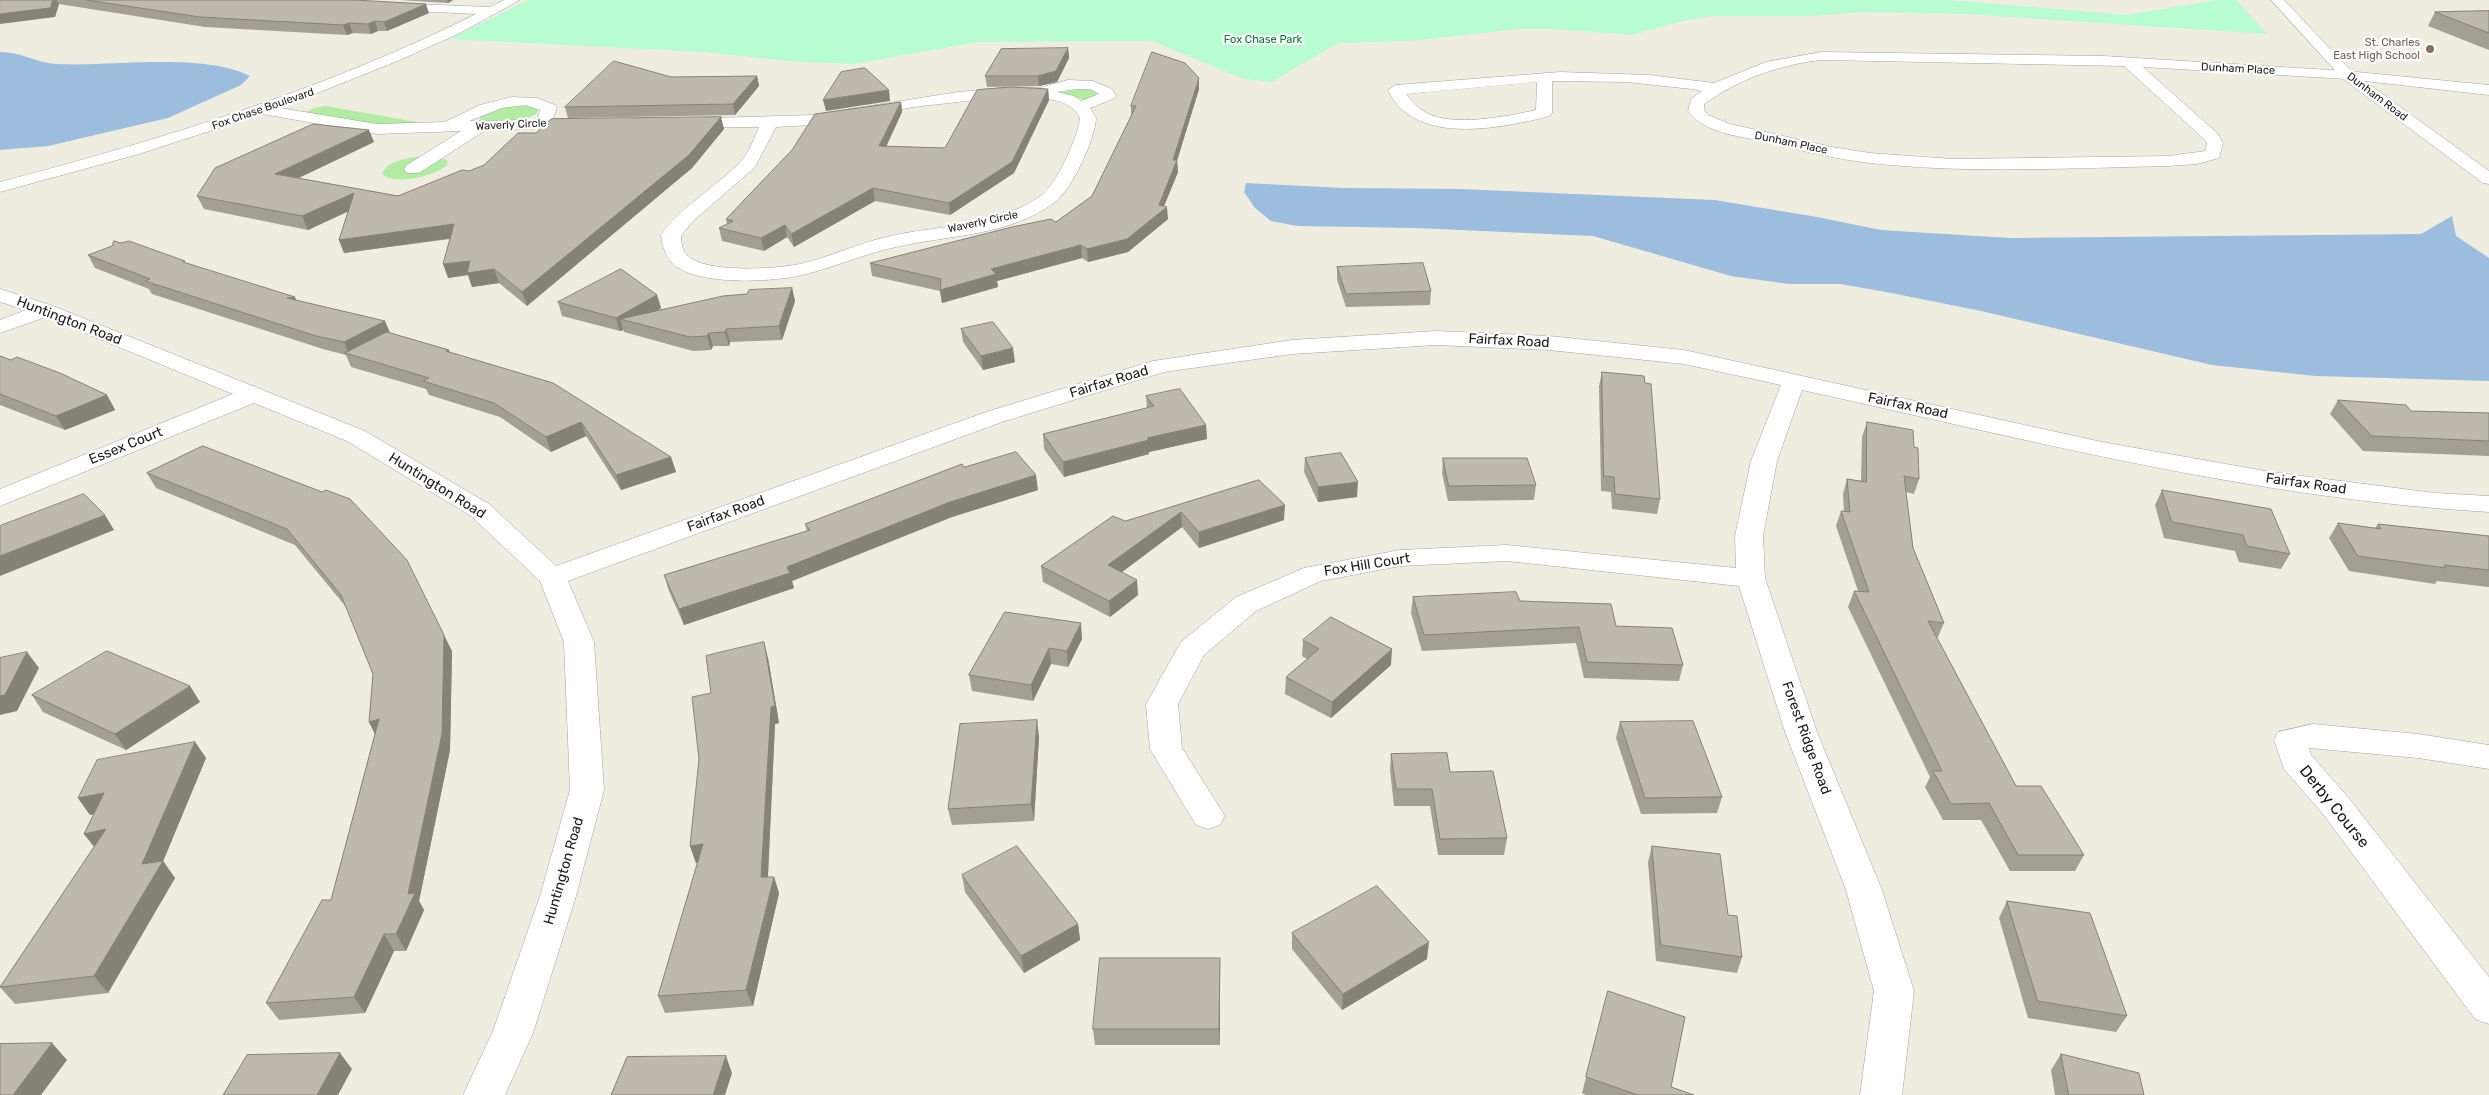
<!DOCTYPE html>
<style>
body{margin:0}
canvas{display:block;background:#eeede0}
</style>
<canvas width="2489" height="1095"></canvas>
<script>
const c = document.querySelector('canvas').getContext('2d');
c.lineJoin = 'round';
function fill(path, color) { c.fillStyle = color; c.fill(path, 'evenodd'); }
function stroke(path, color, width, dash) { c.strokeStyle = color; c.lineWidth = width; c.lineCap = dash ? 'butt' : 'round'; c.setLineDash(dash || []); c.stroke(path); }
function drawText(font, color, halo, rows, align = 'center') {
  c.font = font + ' Rubik,sans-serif'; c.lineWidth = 4.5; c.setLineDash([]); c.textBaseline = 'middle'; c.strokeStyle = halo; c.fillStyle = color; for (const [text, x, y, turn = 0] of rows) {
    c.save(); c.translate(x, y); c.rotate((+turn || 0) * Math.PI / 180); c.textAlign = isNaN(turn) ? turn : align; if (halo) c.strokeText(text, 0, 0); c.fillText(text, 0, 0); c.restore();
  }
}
fill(new Path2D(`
 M1068 89 1094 90 1097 95 1085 100 1063 93Z
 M326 106 416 122C406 132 321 118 306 112L314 108Z
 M527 106 537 109 538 112C527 122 494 124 480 120V116L498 107Z
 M428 156 444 159 448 161 447 165C435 176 395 186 382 174 387 159 414 157 428 156Z`), '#b1eca2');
fill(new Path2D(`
 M528 0H1948L2127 15 2216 0H2236L2267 34 1965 14 1861 12 1813 16H1710L1678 22 1633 35 1553 29H1517L1412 41 1338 43 1272 82 1244 79 1152 41 979 42 853 64 789 61 703 52 450 39Z`), '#b8fcd1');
fill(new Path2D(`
 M0 52C22 52 37 63 56 64 112 67 201 52 250 76L241 85 168 118 48 146 0 150Z
 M1246 183 1343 188 1460 189 1714 200 1817 217 1881 230 2010 238 2421 234 2452 216 2456 236 2489 258V381L2316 376 2212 365 1981 311 1886 292 1840 284H1789L1731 276 1593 236 1415 228 1297 226 1271 221 1255 208 1244 192Z`), '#9dbdde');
const minor = new Path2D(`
 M504 0H520L458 34 395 62 280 108 377 124 445 122 480 105 512 97 537 98 555 105 557 108 553 119 590 120 592 123 590 126 484 131 419 173H407L404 169 407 165 461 131 377 134 262 114 139 154 0 192V182C163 139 324 90 476 14L391 10 386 9 385 6 386 3 490 7ZM525 105 540 110 537 120 469 121 502 108Z
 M1821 52 2104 56 2347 71 2489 85V95L2347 79 2143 67 2217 133 2223 143 2219 158 2197 164 2169 166C2070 168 1969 174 1870 163 1834 159 1799 150 1763 141 1738 136 1704 133 1688 111L1691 99 1702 91 1692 89 1627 82 1552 81V113L1550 116C1502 128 1414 147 1388 90L1396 85 1560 72 1649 75 1714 83 1766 62ZM1821 60 2124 66 2204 139 2207 143 2205 151 2169 156 1953 159 1870 153 1832 147 1730 124 1708 115 1704 110V104C1740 79 1778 65 1821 60ZM1537 82 1536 110C1508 116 1451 128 1425 112 1418 108 1411 100 1406 94Z
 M1068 80 1093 81 1112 89 1116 96 1113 99 1090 108 1096 118C1095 140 1072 189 1055 202 1011 236 948 235 896 247 862 254 831 269 798 276 768 282 695 286 672 263 665 255 662 245 661 235 682 205 716 188 741 161 749 153 754 138 759 127H684L678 125 676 122 678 119 813 115 958 92 1001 88H1039ZM1077 89H1090L1099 94 1081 101 1074 96 1057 92ZM1001 97C1022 97 1072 94 1080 118 1078 137 1057 183 1042 195 998 227 940 225 890 236 859 243 830 257 800 264 776 269 702 274 686 254 682 249 681 241 681 236L692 222 755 167 776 127 813 125 914 107Z
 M0 289 53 306 365 431 489 504 556 566 986 412 1153 361 1292 340 1436 331 1549 336 1684 350 2102 442 2271 472 2435 493 2489 496V512C2257 499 2029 440 1802 390L1777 461 1763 536 1765 578 1817 732 1882 890 1914 991 1902 1095H1860L1874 991 1846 890 1785 732 1739 586 1507 561 1400 566 1321 581 1256 611 1204 655 1178 704 1182 748 1225 816 1220 825 1208 829 1196 825 1150 749 1146 704 1181 642 1236 597 1304 568 1400 550 1507 545 1736 568 1735 536 1751 461 1781 385 1684 364 1549 350 1436 345 1292 354 1164 372 1002 422 568 581 594 642 604 790 576 896 533 1033 505 1095H463L493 1031 540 896 570 790 564 642 540 581 471 516 347 441 254 403 0 506V489L233 394 46 317 0 333V320L26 310 0 302Z
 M2313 724 2418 734 2489 745V769L2418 758 2309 748 2311 755 2347 796 2489 977V1024L2475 1019 2323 814 2284 769 2274 740 2278 732Z`);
const tertiary = new Path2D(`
 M2271 0H2284L2352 72 2489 171V184L2483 183 2342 78Z`);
stroke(minor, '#a2a2a2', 1);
stroke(tertiary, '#a2a2a2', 1);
fill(minor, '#fff');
fill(tertiary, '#fff');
fill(new Path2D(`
 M0 0H355L429 13 387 31H378L371 34 353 33 347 35 205 27 59 4 55 17Z
 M399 0H453L448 3Z
 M2489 11V50L2428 26 2435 12Z
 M1068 48 1069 58 1057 82 1039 86 987 87 985 76Z
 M757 76 759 86 735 115 568 118 565 107 671 77Z
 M1199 78V89L1177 160 1178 172 1164 206 1168 219 1128 252 1088 262 1082 258 997 281 998 287 942 303 940 291 872 276 870 263 1056 222 1092 196 1131 116V106Z
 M1048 89 1049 100 1014 173 950 215 875 201 794 247 787 237 764 251 722 241 719 228 727 224 726 219 901 102 902 112 886 146 945 148Z
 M724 129 692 168 527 306 499 283 472 287 468 275 448 278 450 239 344 253 339 240 348 211 308 230 204 209 197 196 374 142 298 178 398 196 469 171Z
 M88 255 186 263 390 333 449 350 450 352 671 457 676 472 621 490 586 436 551 452 500 417 429 395 426 389 351 367 346 355 323 349 152 294 149 289 95 268Z
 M1337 267 1431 291 1430 305 1346 307 1337 280Z
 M792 288 795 301 782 340 730 342 729 346H713L711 350 693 351 624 332 623 330 620 331 562 316 558 302 657 295 661 308 658 310 747 294Z
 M961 329 1015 362 983 370 963 342Z
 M0 356 107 395 115 410 65 430 0 405Z
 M1602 372 1645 383 1660 499 1657 514 1612 509 1611 492 1601 491 1599 386Z
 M1146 396 1206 425 1207 439 1149 452V454L1064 477 1044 449 1043 434 1147 408Z
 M2338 400 2411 411 2489 413V456L2363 451 2330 414Z
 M1867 422 1914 447 1919 479 1914 494 1906 492 1913 548 1944 623 1937 639 2016 786 2084 855 2075 871H2010L1981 820H1943L1925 787 1930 777 1848 607 1854 591H1858L1836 526 1841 511 1844 512 1843 494 1847 479 1861 481 1862 437Z
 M203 446 452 651 450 750 419 901 424 910 406 951H394L365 1013 279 1020 266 1003 331 900 375 734 369 722 373 674 346 607 295 545 156 488 147 473Z
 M1305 458 1357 497 1318 502 1304 472Z
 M1443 458 1536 485 1534 500 1448 501 1442 473Z
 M964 467 1038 490 952 517 792 581 794 588 684 625 669 591 664 575 807 531 805 524Z
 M1259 480 1284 520 1199 548 1182 527 1122 572 1138 595 1110 617 1043 582 1041 566 1125 521Z
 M2162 490 2290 554 2281 569 2239 562 2235 551 2164 538 2155 505Z
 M2338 523 2375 528 2378 524 2489 536V587L2437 581 2435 584 2349 571 2329 538Z
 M1413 597 1520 601 1616 626 1683 665 1679 681 1584 678 1576 643 1422 651 1411 613Z
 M1005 612 1082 639 1068 667 1051 664 1033 701 972 691 969 675Z
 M1303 640 1391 665 1331 718 1285 694 1286 677 1307 659 1302 656Z
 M768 658 779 723 775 724 768 877H774L779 893 753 1006 665 1013 658 996 698 863H696L690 846Z
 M32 695 200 702 126 750 43 712Z
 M1620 722 1722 797 1717 813 1641 814 1616 738Z
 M1039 737 1034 821 952 825 948 809Z
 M195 742 206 758 163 861 175 878 108 993 15 1004 0 987 94 847 84 834 94 814 90 815 78 798Z
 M1391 754 1450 772 1507 838 1504 855H1438L1430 806H1394L1390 770Z
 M1652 846 1728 915 1742 957 1737 973 1656 961 1648 862Z
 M962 875 1078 924 1080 940 1024 973 965 892Z
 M2007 901 2127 1016 2116 1032 2028 1018 1999 918Z
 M1292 933 1427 959 1342 1010 1292 949Z
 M1220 958V1045H1095L1093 1029Z
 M1608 991 1671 1087 1694 1095H1586L1582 1093Z
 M2061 1054 2144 1095H2055L2051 1070Z`), '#a39f94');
fill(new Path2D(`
 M53 0H57L59 4 55 17 0 24V14Z
 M447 0H453L448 3Z
 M426 4 429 13 387 31 384 22Z
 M375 21 378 31 371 34 368 24Z
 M349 23 353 33 347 35 343 25Z
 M1068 48 1069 58 1057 82 1039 86 1038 76Z
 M757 76 759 86 735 115 733 104Z
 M1199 78V89L1177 161 1178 172 1162 211 1167 207 1168 219 1128 252 1088 262 1087 249 1159 205Z
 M1048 89 1049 100 1014 173 950 215 949 203Z
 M889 90 890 101 826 111 823 100Z
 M901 102 902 112 881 158 879 146Z
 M721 117 724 129 692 168 527 306 522 292Z
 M369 130 374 142 280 187 275 174Z
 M873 188 875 201 794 247 791 234Z
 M354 193 360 206 308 230 302 216Z
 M454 224 459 237 344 253 339 240Z
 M785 225 787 237 764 251 761 238Z
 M1081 245 1082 258 997 281 998 287 942 303 940 290 991 269Z
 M470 261 494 269 499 283 472 287 468 275 448 278 443 264Z
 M792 288 795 301 782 340 779 326Z
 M657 295 661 308 635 323 620 319 623 330 620 331 616 318Z
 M295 297 301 311 287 298Z
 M385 321 391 335 349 354 344 342Z
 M726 329 730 342 729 346 725 332Z
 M709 333 713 346 711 350 707 336Z
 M1013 348 1015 362 983 370 981 356Z
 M107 395 115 410 65 430 56 416Z
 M581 422 586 436 551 452 546 437Z
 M1206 425 1207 439 1149 452V454L1064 477 1063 462 1147 438Z
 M671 457 676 472 621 490 616 475Z
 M1036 475 1038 490 952 517 792 581 794 588 684 625 679 609 950 502Z
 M1358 482 1357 497 1318 502V487Z
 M1285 505 1284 520 1199 548V532Z
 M1181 512 1182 527 1110 581 1108 565Z
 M105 515 114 530 0 576V556Z
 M1137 580 1138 595 1110 617 1109 601Z
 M1081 623 1082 639 1068 667 1067 651Z
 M444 635 452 651 450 750 419 901 424 910 406 951 396 934Z
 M764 642 768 658 779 723 775 724 767 894 761 877Z
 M1049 648 1051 664 1033 701 1031 685Z
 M1392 649 1391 665 1331 718 1332 702Z
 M27 652 39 668 17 711 0 715V696Z
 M190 686 200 702 126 750 115 734Z
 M379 719 377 738 369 722Z
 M1037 720 1039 737 1034 821 1031 804Z
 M195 742 206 758 162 864 163 861 175 878 108 993 94 976Z
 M104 793 116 810 90 815 78 798Z
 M106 829 97 850 84 834Z
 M703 844 709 861 696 863 690 846Z
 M774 877 779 893 753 1006 746 990Z
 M1078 924 1080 940 1024 973 1021 956Z
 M384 934 394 951 365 1013 354 997Z
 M1429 942 1427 959 1342 1010 1343 994Z
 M1220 958V1045L1219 1029Z
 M52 1043 67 1060 41 1095H13Z
 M340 1053 352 1069 338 1095H317Z
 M726 1056 732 1073 725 1095H713Z`), '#858278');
const building = new Path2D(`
 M0 0H53L50 8 0 14Z
 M87 0H355L426 4 384 22 375 21 368 24 349 23 343 25 200 17Z
 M2489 11V33L2435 12Z
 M1068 48 1056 71 1038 76H985L1001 49Z
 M1152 52 1185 63 1199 78 1173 160H1177L1159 205 1167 207 1127 239 1087 249 1081 245 991 269 996 274 940 290 941 279 870 263 1012 227 1051 219 1056 222 1092 196 1136 106H1131Z
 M614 61 671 77 757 76 733 104 565 107Z
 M865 68 889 90 823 100 841 72Z
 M1012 87 1048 89 1012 162 949 203 873 188 791 234 785 225 761 238 719 228 733 221 726 219 792 150 815 114 901 102 879 146 945 148 977 90Z
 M721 117 689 155 522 292 494 269 467 273 470 261 443 264 454 224 339 240 354 193 302 216 197 196 215 168 313 124 369 130 275 174 398 196 462 170 469 171 484 165 518 133H536L551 119Z
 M114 241 121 243 129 241 185 261 183 262 295 297 287 298 385 321 344 342 316 336 145 281 150 279 88 255 112 246Z
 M1423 263 1431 291 1346 294 1337 267Z
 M621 269 657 295 616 318 558 302Z
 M792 288 779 326 726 329 725 332 709 333 707 336 690 337 620 319 723 296 747 294 749 290Z
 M993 322 1013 348 981 356 961 329Z
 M387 332 449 350 446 351 553 383 671 457 616 475 581 422 546 437 494 403 423 381 429 378 345 353Z
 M0 356 11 360 17 357 60 373 107 395 56 416 0 394Z
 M1602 372 1644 376 1645 383 1651 384 1660 499 1615 494 1614 477 1604 476Z
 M1180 389 1206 425 1147 438 1149 440 1063 462 1043 434 1154 406 1146 396Z
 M2338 400 2406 405 2411 411 2489 413V441L2372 436Z
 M1867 422 1913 430 1914 447 1918 448 1919 479 1904 476 1913 548 1944 623 1928 621 2016 786H2041L2084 855H2018L1989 803 1951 804 1933 771H1942L1854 591 1869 592 1841 511 1850 512 1847 479 1866 482Z
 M203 446 322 492 326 490 350 499 407 560 444 635 442 734 408 894 415 893 396 934H384L354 997 266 1003 322 900H331L379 719 369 722 373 674 341 595 287 529 147 473Z
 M1016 452 1036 475 950 502 787 567 790 573 679 609 664 575 810 530 805 524 962 464 964 467Z
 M1341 453 1358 482 1318 487 1305 458Z
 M1443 458H1527L1536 485 1449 486Z
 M1259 480 1285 505 1199 532 1181 512 1108 565 1137 580 1109 601 1041 566 1113 516 1125 521Z
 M2162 490 2271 509 2290 554 2247 546 2243 535 2172 522Z
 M84 494 105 515 0 556V526Z
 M2338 523 2381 529 2378 524 2489 536V570L2444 565 2446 568 2358 556Z
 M1516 592 1520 601 1611 604 1616 626 1672 628 1683 665 1587 662 1579 627 1424 635 1413 597Z
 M1005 612 1081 623 1067 651 1049 648 1031 685 969 675Z
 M1331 617 1392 649 1332 702 1286 677 1319 649 1303 640Z
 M764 642 775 706 771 707 761 877H774L746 990 658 996 703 844 690 846 699 759 692 697 711 693 706 656Z
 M107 651 190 686 115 734 32 695Z
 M27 652 5 695 0 696V658Z
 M1037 720 1031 804 948 809 960 724Z
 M1693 721 1722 797 1645 798 1620 722Z
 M195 742 142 864 163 861 94 976 0 987 106 829 84 834 104 793 78 798 97 760Z
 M1447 753 1450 772 1493 771 1507 838 1440 839 1432 789H1396L1391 754Z
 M1017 846 1078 924 1021 956 962 875Z
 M1652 846 1720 854 1728 915 1737 916 1742 957 1661 945Z
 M1377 886 1429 942 1343 994 1292 933Z
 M2007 901 2090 913 2127 1016 2038 1001Z
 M1100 958H1220L1219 1029H1093Z
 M1608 991 1685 1017 1671 1087 1694 1095H1638L1586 1077Z
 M52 1043 13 1095H0V1044Z
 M340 1053 317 1095H223L247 1055Z
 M2061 1054 2139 1073 2144 1095H2069Z
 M726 1056 713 1095H611L627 1057Z`);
fill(building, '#beb9ac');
stroke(building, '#858278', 1);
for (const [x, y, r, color] of [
 [2430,49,5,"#8d6e63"]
]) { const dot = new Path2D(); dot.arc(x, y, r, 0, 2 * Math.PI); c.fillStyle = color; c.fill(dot); stroke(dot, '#fff', 2); }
drawText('11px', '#057d31', '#fff', [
 ["Fox Chase Park",1263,40]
]);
drawText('11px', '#785e54', '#fff', [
 ["St. Charles",2420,43],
 ["East High School",2420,56]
], 'right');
drawText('11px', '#1b1b1b', '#fff', [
 ["Dunham Place",2238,69,3],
 ["Dunham Road",2377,97,37],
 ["Fox Chase Boulevard",263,109,-19],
 ["Waverly Circle",511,125,-3],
 ["Dunham Place",1791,143,12],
 ["Waverly Circle",983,222,-12]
]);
drawText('14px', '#1b1b1b', '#fff', [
 ["Huntington Road",69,321,21],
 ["Fairfax Road",1509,341,3],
 ["Fairfax Road",1109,382,-17],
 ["Fairfax Road",1908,406,12],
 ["Essex Court",126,446,-22],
 ["Fairfax Road",2306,484,8],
 ["Huntington Road",437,486,32],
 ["Fairfax Road",726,514,-20],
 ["Fox Hill Court",1367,565,-9],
 ["Forest Ridge Road",1806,738,70],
 ["Huntington Road",564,871,-74]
]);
drawText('16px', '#1b1b1b', '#fff', [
 ["Derby Course",2334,807,51]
]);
</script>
